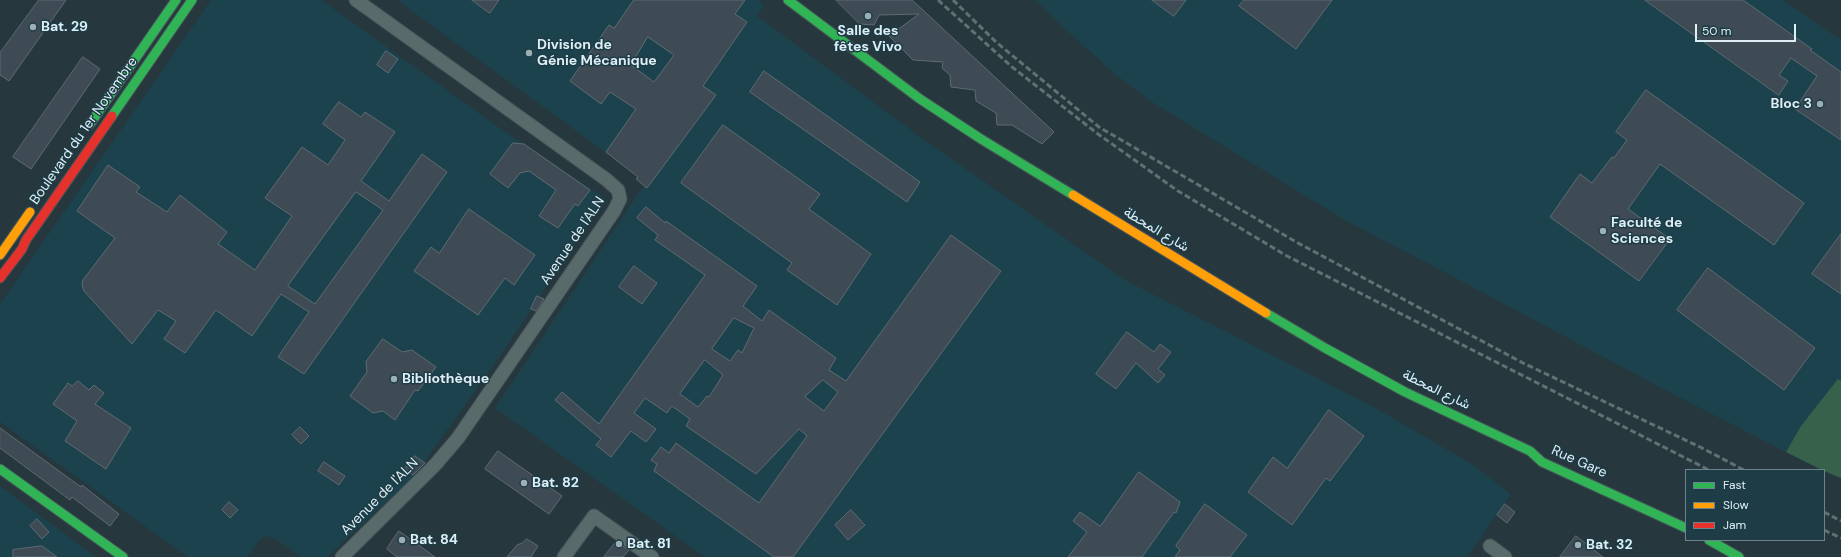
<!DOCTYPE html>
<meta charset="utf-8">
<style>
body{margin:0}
#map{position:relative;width:1841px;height:557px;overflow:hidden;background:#26373d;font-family:"DM Sans",sans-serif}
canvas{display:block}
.legend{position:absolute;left:1685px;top:469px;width:140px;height:72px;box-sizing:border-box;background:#1d3c46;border:1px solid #6a838c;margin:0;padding:5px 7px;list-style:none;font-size:12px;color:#ddeef5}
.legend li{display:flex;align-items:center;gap:8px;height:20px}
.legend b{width:20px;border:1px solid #6a838c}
.scale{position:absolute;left:1695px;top:24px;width:101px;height:18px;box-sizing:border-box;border:2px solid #ddeef5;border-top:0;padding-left:5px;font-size:12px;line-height:14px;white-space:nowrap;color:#ddeef5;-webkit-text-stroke:3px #1d3c46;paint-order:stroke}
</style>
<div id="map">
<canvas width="1841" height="557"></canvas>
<ul class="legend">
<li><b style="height:5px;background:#30b455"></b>Fast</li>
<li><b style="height:5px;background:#ff9f0a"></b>Slow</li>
<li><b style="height:5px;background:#e5322d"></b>Jam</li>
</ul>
<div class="scale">50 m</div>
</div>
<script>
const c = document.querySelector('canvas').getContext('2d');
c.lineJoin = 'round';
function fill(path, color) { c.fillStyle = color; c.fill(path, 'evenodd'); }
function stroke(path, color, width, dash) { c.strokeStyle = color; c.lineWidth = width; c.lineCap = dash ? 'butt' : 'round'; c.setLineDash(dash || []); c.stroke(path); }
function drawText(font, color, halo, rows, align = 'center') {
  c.font = font + ' "DM Sans",Vazirmatn,sans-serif'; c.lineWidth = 3; c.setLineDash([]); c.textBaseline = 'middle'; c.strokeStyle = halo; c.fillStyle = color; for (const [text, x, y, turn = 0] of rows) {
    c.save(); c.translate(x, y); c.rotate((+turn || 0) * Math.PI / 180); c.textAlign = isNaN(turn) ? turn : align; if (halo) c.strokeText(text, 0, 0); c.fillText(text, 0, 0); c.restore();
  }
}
fill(new Path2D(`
 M211 0H321L504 131 605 198 505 349 415 475 327 557H301L274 538 266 536 260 540 247 557H188L0 422V304Z
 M397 0H758L764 5 757 16 923 139 1125 280 1372 406 1472 464 1511 494 1467 557H705L495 408 646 182Z
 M1036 0H1783L1841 40V478L1821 470 1669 392 1433 266 1348 222 1155 104 1115 74 1065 29Z
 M0 486 96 557H0Z`), '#1c424e');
fill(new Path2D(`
 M1838 379 1841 381V478L1824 471 1786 452 1801 426Z`), '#38614c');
const building = new Path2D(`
 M39 0H66L9 81 0 75V53Z
 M472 0H499L490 13Z
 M634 0H745L735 14 747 22 703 86 716 95 647 188 636 179 638 177 606 152 636 109 610 92 601 104 570 81 609 25 614 28ZM648 37 674 55 654 82 631 65Z
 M836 0H912L1054 132 1042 144 1012 125H997L996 113 976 101 975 90 951 87 950 75 942 68 943 62 913 60 889 36 919 14 879 15 874 25 860 24Z
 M1152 0H1186L1174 16Z
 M1244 0H1332L1296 49 1239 6Z
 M1645 0H1743L1812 49 1810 50 1841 72V140L1795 109 1817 76 1791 58 1779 75 1788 81 1779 95Z
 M386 51 398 59 388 73 377 65Z
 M83 57 100 69 31 169 13 157Z
 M764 71 920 182 907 202 750 92Z
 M1646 90 1804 203 1774 245 1660 164 1628 209 1670 239 1639 281 1550 217 1580 174 1592 183 1612 157 1614 158 1627 140 1616 132Z
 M339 102 361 117 365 112 395 132 361 181 389 201 422 154 447 172 304 374 278 357 309 312 281 294 252 336 216 310 185 353 164 339 176 321 158 310 132 344 84 291 82 285 83 280 115 238 77 211 108 165 140 187 136 192 167 212 180 195 227 232 218 244 255 270 292 216 265 198 302 147 328 165 345 140 323 124ZM356 192 383 210 315 304 288 286Z
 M723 125 820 194 809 209 871 254 837 305 787 270 792 263 681 183Z
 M513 143 524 144 590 190 578 206 575 204 558 228 539 216 556 190 529 171 520 173 508 188 490 174Z
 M646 207 665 223 666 221 757 286 743 306 762 321 769 310 836 358 829 370 846 381 951 235 1001 271 793 557H774L654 471 657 464 651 460 661 447 669 453 676 443 759 503 807 436 799 429 756 474 686 426 690 419 672 406 667 413 645 398 634 413 656 429 646 442 631 431 611 457 596 445 601 439 555 400 562 392 599 424 705 275 655 240 658 235 637 218ZM734 318 754 328 742 353 738 350 730 361 712 349ZM705 360 723 375 709 397 707 396 698 407 680 394ZM823 380 838 392 824 411 805 397Z
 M469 209 535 255 514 285 505 278 478 315 414 271 431 247 439 253Z
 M1841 234V294L1812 274Z
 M634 266 657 283 642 304 619 287Z
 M1708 268 1815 348 1784 390 1677 310Z
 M537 296 544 299 536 311 531 309Z
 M1127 332 1154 352 1160 344 1171 352 1158 369 1165 375 1158 383 1136 363 1116 389 1096 374Z
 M383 339 402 352 412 350 436 367 418 391 415 390 395 420 383 411 373 413 350 396 367 372 366 362Z
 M78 381 89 390 94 385 104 393 95 404 131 428 106 469 65 441 77 421 53 404 68 383 72 386Z
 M1329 410 1364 436 1330 481 1326 478 1292 525 1248 492 1273 457 1287 468Z
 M300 427 309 436 301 444 292 435Z
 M0 428 81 487 82 485 119 514 110 526 72 497 70 500 0 448Z
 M498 451 562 496 549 514 485 469Z
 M415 456 425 463 413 475 405 469Z
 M324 462 345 476 339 485 318 471Z
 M1139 472 1180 502 1176 513 1174 512 1142 557H1068L1087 532 1073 521 1080 512 1100 526Z
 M229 502 238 510 230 518 222 510Z
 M1205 504 1247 535 1230 557H1175L1180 550 1176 546Z
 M1505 504 1515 512 1507 523 1497 515Z
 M851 510 865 525 848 540 835 525Z
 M37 519 49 532 42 539 30 526Z
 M399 531 435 557H397L387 549Z
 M1576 536 1603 557H1560Z
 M527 539 538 546 531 557H507L517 545 522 543Z
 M616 542 629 550 623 557H604Z
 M42 546 57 557H13V550Z`);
fill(building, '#3e4b54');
stroke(building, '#5f6b72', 1);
const street = new Path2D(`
 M1490 546 1505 557
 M342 557 435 465 458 438 614 211 620 199 618 190 607 180 356 0
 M564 557 594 516 652 557`);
const fast = new Path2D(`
 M788 0 920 99 981 139 1073 195
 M112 116 192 0
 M90 124 176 0
 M1266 313 1325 348 1405 392 1530 451 1542 462 1686 528
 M0 469 123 557
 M1709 540 1739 557`);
const slow = new Path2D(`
 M1073 195 1266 313
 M0 255 30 212`);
const jam = new Path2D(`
 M0 278 22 249 26 240 112 116`);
stroke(street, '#455359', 15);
stroke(fast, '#455359', 11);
stroke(slow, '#455359', 11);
stroke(jam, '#455359', 11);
stroke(street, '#586a6a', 13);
stroke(fast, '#30b455', 9);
stroke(slow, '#ff9f0a', 9);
stroke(jam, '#e5322d', 9);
stroke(new Path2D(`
 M938 0 1012 67 1098 134 1178 191 1287 256 1709 470
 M953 0 996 42 1099 127 1298 243 1523 363 1700 447 1744 470
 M1824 512 1841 521
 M1824 530 1841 538`), '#627072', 3, [6, 3]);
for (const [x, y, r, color] of [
 [868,16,4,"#9daeb5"],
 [33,27,4,"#9daeb5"],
 [529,53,4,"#9daeb5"],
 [1820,104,4,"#9daeb5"],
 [1603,231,4,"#9daeb5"],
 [394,379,4,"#9daeb5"],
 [524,483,4,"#9daeb5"],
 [402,540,4,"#9daeb5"],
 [619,544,4,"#9daeb5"],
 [1578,545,4,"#9daeb5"]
]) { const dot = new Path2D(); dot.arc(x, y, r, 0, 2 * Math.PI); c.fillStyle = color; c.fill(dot); stroke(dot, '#1d3c46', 1.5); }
drawText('bold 14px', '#ddeef5', '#1d3c46', [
 ["Bat. 29",41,27],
 ["Salle des",868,31,"center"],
 ["fêtes Vivo",868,47,"center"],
 ["Division de",537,45],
 ["Génie Mécanique",537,61],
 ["Bloc 3",1812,104,"right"],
 ["Faculté de",1611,223],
 ["Sciences",1611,239],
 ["Bibliothèque",402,379],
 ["Bat. 82",532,483],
 ["Bat. 84",410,540],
 ["Bat. 81",627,544],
 ["Bat. 32",1586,545]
], 'left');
drawText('14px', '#ddeef5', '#1d3c46', [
 ["Boulevard du 1er Novembre",84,131,-55],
 ["شارع المحطة",1156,230,31],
 ["Avenue de l'ALN",573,241,-56],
 ["شارع المحطة",1436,390,26],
 ["Rue Gare",1579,462,24],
 ["Avenue de l'ALN",380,497,-45]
]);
</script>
